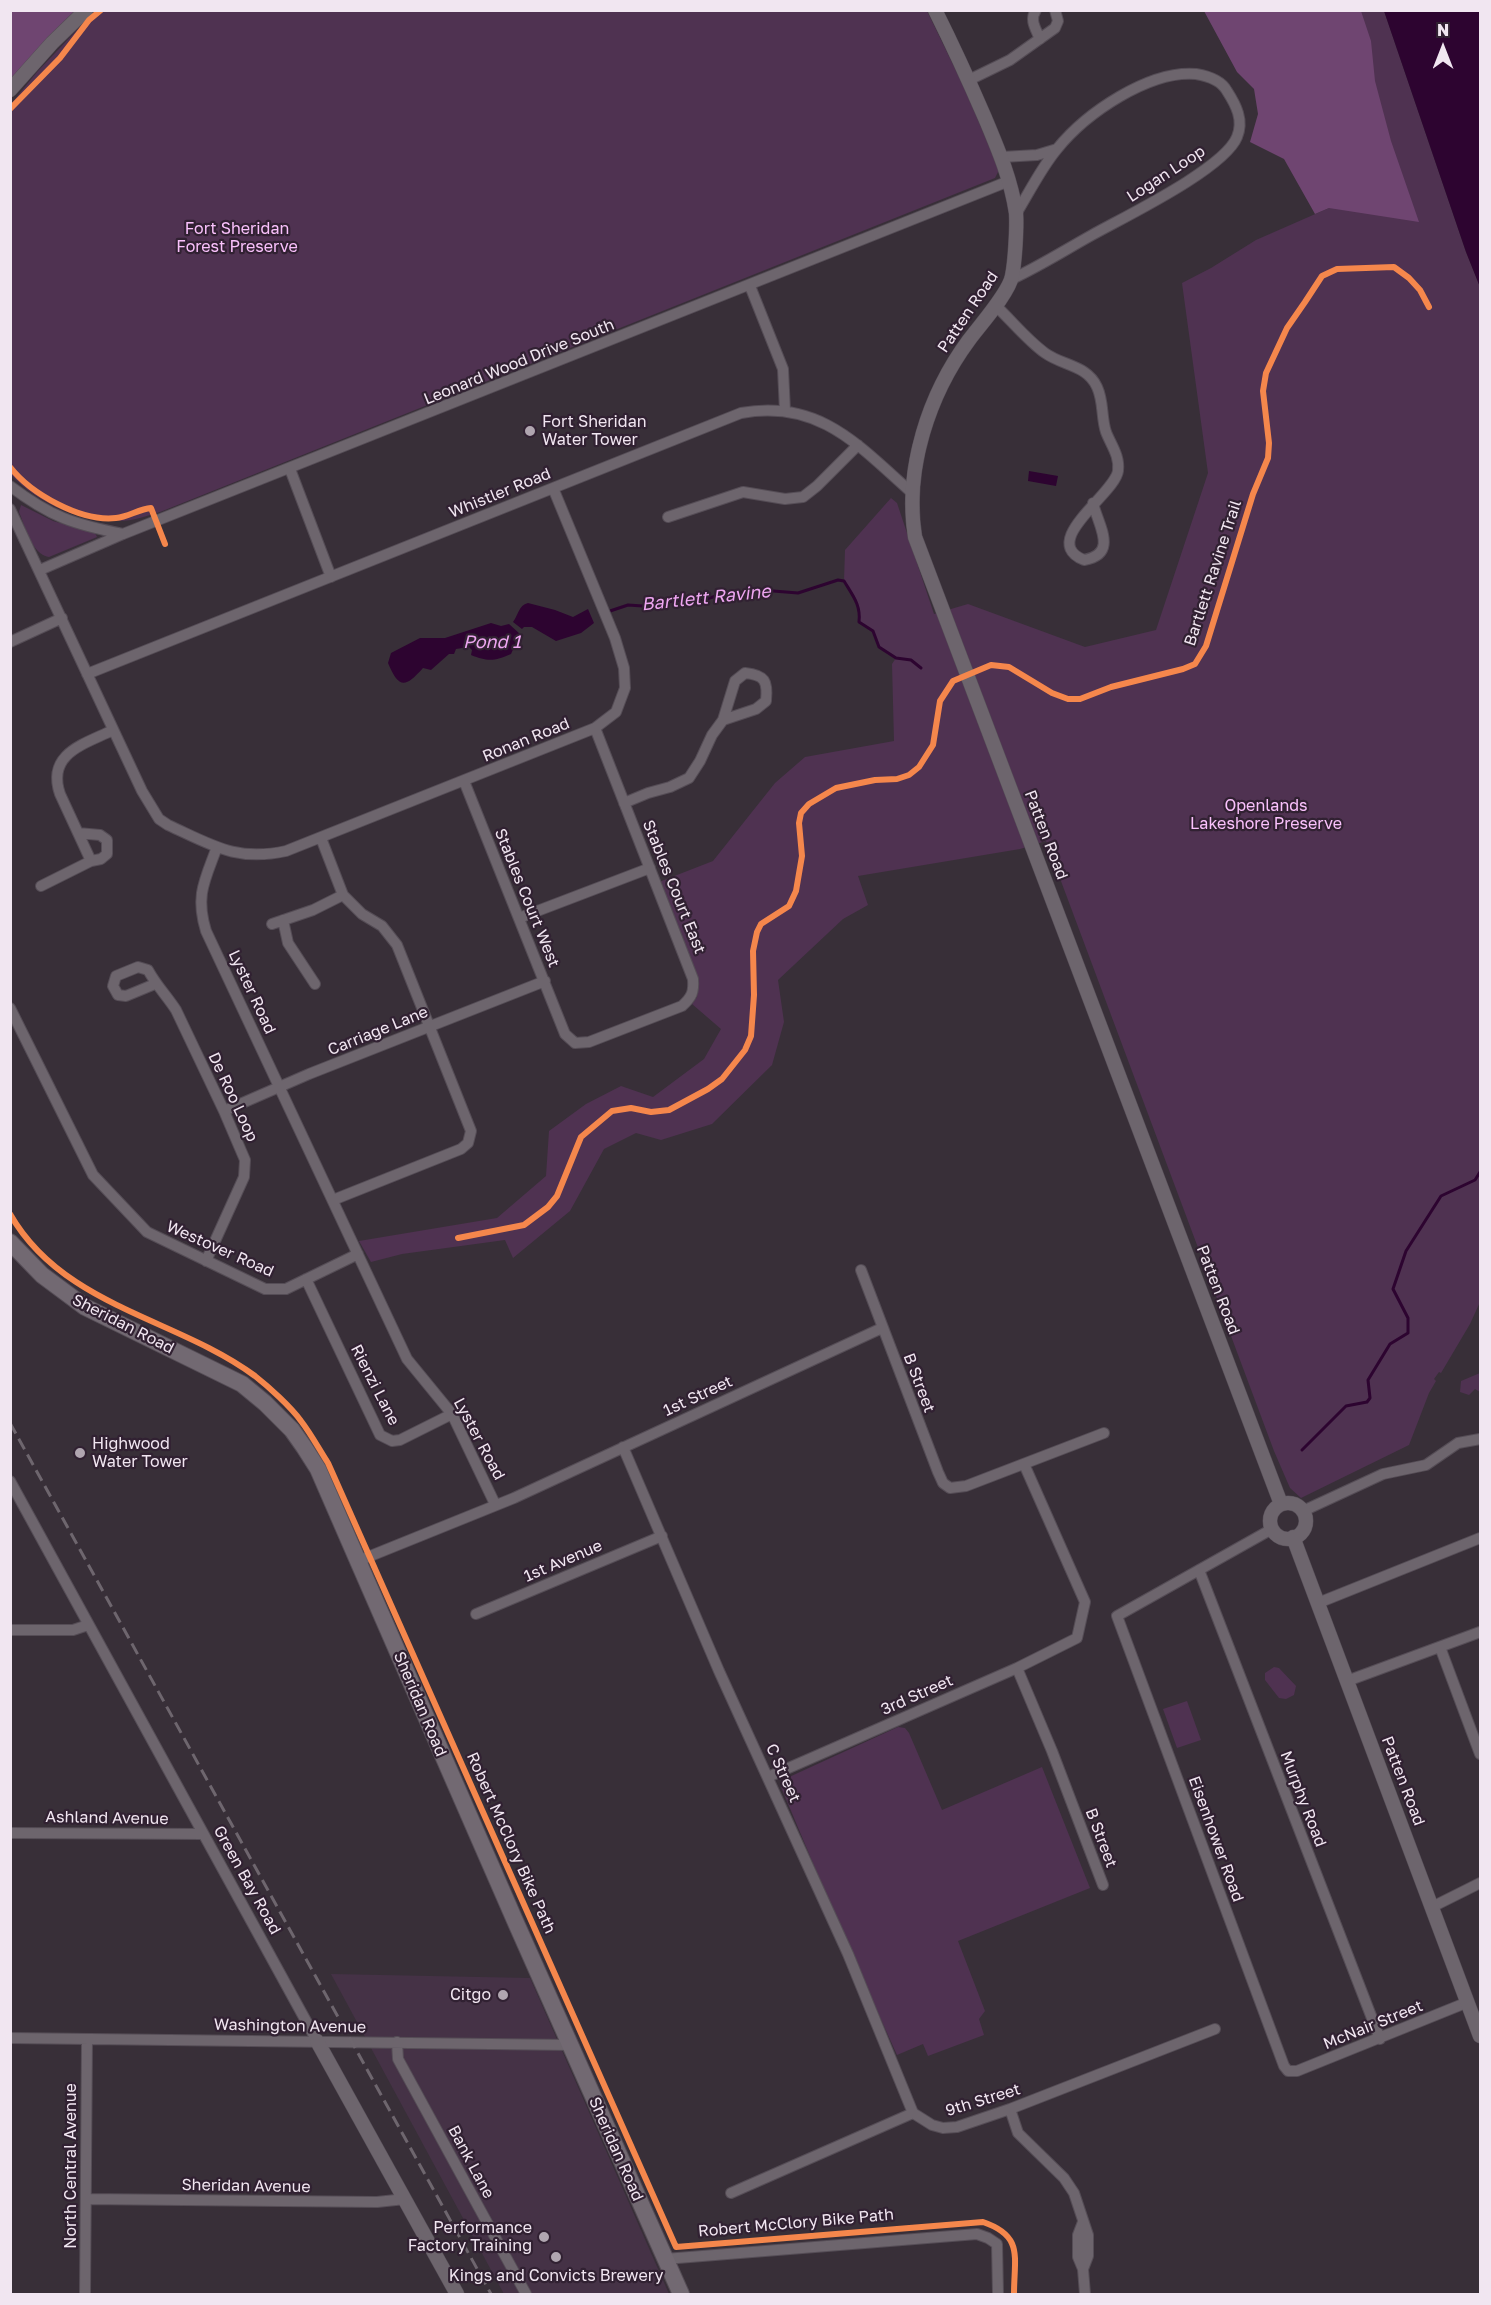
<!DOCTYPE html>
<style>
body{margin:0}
#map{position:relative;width:1491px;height:2305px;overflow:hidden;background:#382f38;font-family:"Golos Text",sans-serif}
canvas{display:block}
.frame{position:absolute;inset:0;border:12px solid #f1e6f1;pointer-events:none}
.north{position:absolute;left:1413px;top:18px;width:60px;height:60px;-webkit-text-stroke:4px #312132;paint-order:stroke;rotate:0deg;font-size:16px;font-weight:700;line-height:24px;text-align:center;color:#f1e6f1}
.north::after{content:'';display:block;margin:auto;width:21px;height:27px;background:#f1e6f1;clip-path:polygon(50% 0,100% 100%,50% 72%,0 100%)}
</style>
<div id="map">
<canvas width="1491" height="2305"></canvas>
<div class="frame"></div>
<div class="north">N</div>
</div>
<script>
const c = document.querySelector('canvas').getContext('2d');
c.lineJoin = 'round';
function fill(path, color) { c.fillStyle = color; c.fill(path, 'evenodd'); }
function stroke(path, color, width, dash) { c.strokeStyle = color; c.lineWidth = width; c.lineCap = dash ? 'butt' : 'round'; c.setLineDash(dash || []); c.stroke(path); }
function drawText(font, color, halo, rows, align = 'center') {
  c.font = font + ' "Golos Text",sans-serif'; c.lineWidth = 4.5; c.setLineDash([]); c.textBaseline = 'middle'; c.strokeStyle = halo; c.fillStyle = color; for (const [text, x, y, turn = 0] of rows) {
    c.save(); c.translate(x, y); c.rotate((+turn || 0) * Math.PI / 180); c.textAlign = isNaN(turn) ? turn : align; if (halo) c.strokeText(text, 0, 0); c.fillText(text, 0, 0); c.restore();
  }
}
fill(new Path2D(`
 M331 1974 530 1978 669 2294H504Z`), '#453246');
fill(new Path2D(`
 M95 11H927L964 87 999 170 995 178 160 512C147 516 133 521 119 521 79 522 38 503 11 475V104L37 72Z
 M1252 11H1384L1466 252 1480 287V1302L1470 1324 1441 1373 1439 1372 1434 1379 1436 1381 1429 1393 1409 1445 1301 1498 1290 1488 1274 1451 1046 841 1020 849 858 876 868 905 843 919 778 980 784 1022 772 1065 712 1124 661 1140 636 1133 604 1149 570 1211 513 1258 505 1240 402 1254 371 1262 359 1241 497 1218 546 1176 549 1131 586 1104 621 1086 653 1097 704 1059 721 1029 692 1004 697 997 698 980 659 882 713 861 775 783 805 757 894 741 892 664 896 658 879 647 873 631 859 622 860 611 855 597 844 581 845 550 891 498 897 503 934 614 968 604 1085 647 1156 630 1208 473 1182 283 1211 268 1256 240 1329 208Z
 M21 505 53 521 95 533 97 537 49 557C32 555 25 526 19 512Z
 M1480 1373V1392L1475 1389 1469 1395 1460 1392 1461 1381Z
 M1274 1667 1279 1668 1296 1686 1294 1695 1286 1699 1279 1698 1265 1680V1673Z
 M1187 1701 1201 1740 1177 1748 1163 1709Z
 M898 1727 905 1728 909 1733 942 1810 1042 1767 1090 1888 958 1941 985 2011 979 2019 984 2035 928 2056 923 2044 897 2055 847 1944 781 1787 782 1781 787 1778Z`), '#4f3251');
fill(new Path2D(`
 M11 11H86L11 90Z
 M1204 11H1361L1371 41 1375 81 1391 141 1419 222 1329 208 1315 214 1284 159 1250 142 1258 114 1254 89 1237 72Z`), '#6f4571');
fill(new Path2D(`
 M1384 11H1480V287L1466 252Z
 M1029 471 1058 476 1056 486 1028 481Z
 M528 603 555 610 573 617 588 609 594 623 581 633 556 641 532 627H524L522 629 513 622C519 614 518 606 528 603Z
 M491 623 501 626 509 624 520 634 511 654C495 661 488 662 471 655L472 650 469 647 456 649 454 654H449L431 670 423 668C405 688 399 689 388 663L391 653 420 638H445Z`), '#2d0430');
stroke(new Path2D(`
 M607 612 628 605 657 607 671 601 688 600 694 603 716 596 761 590 798 593 838 580 844 581C853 596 861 605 859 622L873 631 879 647 896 658 911 660 921 668
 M1302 1450 1346 1406 1367 1402 1370 1398 1368 1380 1390 1344 1408 1333V1318L1393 1289 1406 1251 1441 1196 1475 1180 1480 1172`), '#2d0430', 3);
const minor = new Path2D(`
 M1036 10C1029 20 1036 29 1040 39
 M969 80 1010 60 1055 28 1058 21 1055 10
 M1002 157 1037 155 1057 149
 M1012 279C1040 266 1065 250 1092 235 1124 217 1224 169 1237 137 1244 120 1236 105 1227 91 1221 80 1208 76 1196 74 1149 70 1086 113 1057 149 1041 168 1029 193 1016 214
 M750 286 783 369 785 411
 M996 306C1012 321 1027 340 1045 353 1063 366 1087 365 1097 387 1104 402 1101 417 1106 432 1111 445 1120 456 1118 471 1115 494 1038 541 1084 560 1119 554 1098 525 1093 503
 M290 469 331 577
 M10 486C51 517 73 524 123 534
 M10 509 142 791 159 819 168 825C212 845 236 862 286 851L595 728 616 712 625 688 624 668 615 638 553 488
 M668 517 743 492 785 499 803 497 817 486 858 445
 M40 570 123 534 1009 181
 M10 642 62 618
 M745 673C765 675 768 681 766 701L756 709 723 720 735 681Z
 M87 674 741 413C819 399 858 445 911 492
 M464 781 565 1034 575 1043 589 1042 682 1006C692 997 694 992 693 979L595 728
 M624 803 648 793 670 787 689 778 700 761 712 735 723 720
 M78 833 100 835 107 840V854L101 859 91 861
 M321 838 343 895 362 914 382 926 397 945 471 1131 468 1143 461 1149 333 1200
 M217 847C205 880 195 895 206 931L407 1359 452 1414 495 1504
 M41 886 91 861 60 794C46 753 85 744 113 730
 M519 918 650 868
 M283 920 288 943 315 984
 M272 924 313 910 343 895
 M155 984 126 996 118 995 113 986 116 976 138 967 148 970C156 985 167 996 176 1010L224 1111 245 1160 244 1177 206 1261
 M10 1008 93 1175 147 1232 265 1289H286L358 1254
 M224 1111 309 1074 545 981
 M861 1270 938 1472 943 1483 950 1488 966 1486 1104 1433
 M306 1279 380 1435 392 1441 400 1440 452 1414
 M623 1447 719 1671 848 1954 913 2113
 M10 1481 317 2041
 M1303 1511 1383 1474 1426 1465 1458 1443 1480 1439
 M1272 1529 1117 1616 1284 2066 1288 2071H1297L1468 2002
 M358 1561 514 1498 882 1328
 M1199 1570 1380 2039
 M1318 1603 1480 1538
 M476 1614 662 1536
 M10 1630H73L88 1625
 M1440 1647 1480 1754
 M1017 1668 1052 1751 1103 1885
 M1347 1681 1480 1632
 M768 1777 1017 1668 1077 1638 1085 1602 1024 1464
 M10 1833 203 1834
 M1432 1907 1480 1883
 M10 2038 570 2045
 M397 2042 398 2059 526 2294
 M1010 2109 1018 2133 1064 2178 1074 2193 1088 2235V2256L1083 2269
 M731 2193 913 2113 932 2125 943 2128 957 2127 1010 2109 1215 2029
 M86 2199 377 2202 405 2199
 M1083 2222 1078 2235V2257L1083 2269 1085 2294
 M665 2259 977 2234 988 2238 997 2244 998 2294
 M85 2294 87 2039`);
const tertiary = new Path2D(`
 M935 10C953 46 969 81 985 118 998 149 1011 179 1016 213 1017 227 1015 262 1012 276 1009 293 980 325 969 340 929 394 904 469 915 537L1281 1504
 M10 90 52 43 86 10
 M1270 1521a18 18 0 1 1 36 0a18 18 0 1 1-36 0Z
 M1293 1537 1480 2036
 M317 2041 457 2294`);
const secondary = new Path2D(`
 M10 1242 42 1275 85 1307 242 1384 265 1403 292 1430 304 1447 318 1469 358 1561 516 1923 681 2294`);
stroke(minor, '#554d56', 12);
stroke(tertiary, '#554d56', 15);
stroke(secondary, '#554d56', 18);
stroke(minor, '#6d656d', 10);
stroke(tertiary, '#6d656d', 14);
stroke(secondary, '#726972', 16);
stroke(new Path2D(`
 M10 1423 491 2294`), '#6e666e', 3, [12, 6]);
stroke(new Path2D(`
 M10 109 60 58 89 20 101 10
 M10 467C31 494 81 522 116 518 128 517 139 509 151 508L165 544
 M10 1214C63 1307 177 1318 255 1376 269 1387 291 1407 301 1421 311 1434 319 1449 328 1463L676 2247 983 2222C1024 2236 1014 2257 1014 2294
 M458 1238 524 1225 548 1207 557 1196 581 1137 612 1111 631 1108 651 1112 669 1110 708 1089 722 1079 745 1050 751 1036 754 995 753 951 757 932 761 924 789 906 796 891 802 856 799 823 801 813 809 804 836 788 875 780 897 779 909 775 919 767 933 745 940 701 953 681 991 665 1009 667 1052 693 1068 699H1080L1111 687 1183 669 1195 664 1206 646 1253 494 1268 458 1269 443 1263 391 1266 373 1287 328 1305 302 1322 276 1337 269 1394 267 1409 278 1420 290 1429 307`), '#f5874c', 6);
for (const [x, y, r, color] of [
 [530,431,6,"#b0a6b0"],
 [80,1453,6,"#b0a6b0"],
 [503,1995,6,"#b0a6b0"],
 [544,2237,6,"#b0a6b0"],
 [556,2257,6,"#b0a6b0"]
]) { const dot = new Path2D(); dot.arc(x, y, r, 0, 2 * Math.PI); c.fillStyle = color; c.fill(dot); stroke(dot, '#312132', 2); }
drawText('16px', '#f1e6f1', '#312132', [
 ["Logan Loop",1166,174,-33],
 ["Patten Road",968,312,-56],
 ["Leonard Wood Drive South",519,362,-22],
 ["Whistler Road",500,493,-22],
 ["Bartlett Ravine Trail",1213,573,-72],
 ["Ronan Road",526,740,-22],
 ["Patten Road",1046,835,69],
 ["Stables Court East",674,887,68],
 ["Stables Court West",527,898,68],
 ["Lyster Road",252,992,65],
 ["Carriage Lane",378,1031,-22],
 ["De Roo Loop",233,1097,65],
 ["Westover Road",220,1249,24],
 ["Patten Road",1218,1290,69],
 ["Sheridan Road",123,1324,27],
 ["B Street",919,1383,69],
 ["Rienzi Lane",375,1385,63],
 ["1st Street",698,1396,-25],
 ["Lyster Road",479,1439,62],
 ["1st Avenue",563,1561,-23],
 ["3rd Street",917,1695,-24],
 ["Sheridan Road",420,1704,67],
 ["C Street",783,1773,66],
 ["Patten Road",1403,1781,69],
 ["Murphy Road",1303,1799,69],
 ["Ashland Avenue",107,1818,1],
 ["B Street",1101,1838,69],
 ["Eisenhower Road",1216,1839,70],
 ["Robert McClory Bike Path",511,1843,66],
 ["Green Bay Road",247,1880,61],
 ["McNair Street",1373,2025,-22],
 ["Washington Avenue",290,2026,1],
 ["9th Street",983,2100,-17],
 ["Sheridan Road",616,2149,66],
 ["Bank Lane",471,2162,62],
 ["North Central Avenue",71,2166,-90],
 ["Sheridan Avenue",246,2186,1],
 ["Robert McClory Bike Path",796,2223,-5]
]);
drawText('16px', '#fac1fc', '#312132', [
 ["Fort Sheridan",237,229],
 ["Forest Preserve",237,247],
 ["Openlands",1266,806],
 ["Lakeshore Preserve",1266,824]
]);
drawText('16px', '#f1e6f1', '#312132', [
 ["Fort Sheridan",542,422],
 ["Water Tower",542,440],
 ["Highwood",92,1444],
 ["Water Tower",92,1462],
 ["Citgo",491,1995,"right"],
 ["Performance",532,2228,"right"],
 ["Factory Training",532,2246,"right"],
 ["Kings and Convicts Brewery",556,2276,"center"]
], 'left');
drawText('italic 18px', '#eea6f1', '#312132', [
 ["Bartlett Ravine",706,598,-6],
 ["Pond 1",492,642]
]);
</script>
